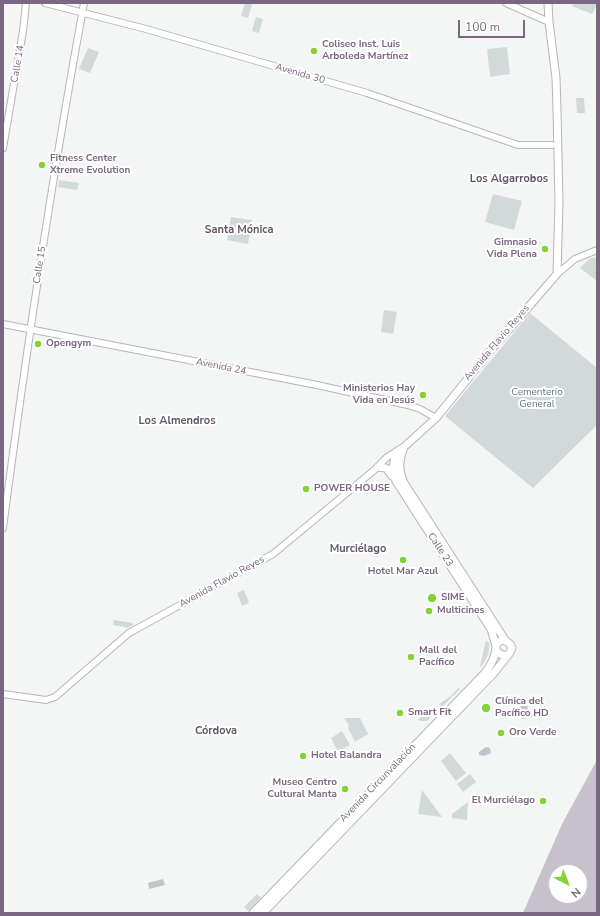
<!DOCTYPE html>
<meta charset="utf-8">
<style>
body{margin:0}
#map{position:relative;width:600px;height:916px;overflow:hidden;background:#f3f6f4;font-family:"Nunito Sans",sans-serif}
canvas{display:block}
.frame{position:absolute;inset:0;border:4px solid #7a6781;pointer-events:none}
.north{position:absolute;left:548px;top:864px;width:40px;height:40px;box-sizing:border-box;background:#fff;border:1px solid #cac2cd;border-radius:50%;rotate:138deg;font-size:11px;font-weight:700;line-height:16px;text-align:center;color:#7a6781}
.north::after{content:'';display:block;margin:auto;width:14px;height:18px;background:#84d335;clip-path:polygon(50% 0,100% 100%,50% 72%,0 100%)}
.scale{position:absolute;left:458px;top:20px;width:67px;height:18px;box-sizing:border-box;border:2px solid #7a6781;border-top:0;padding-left:5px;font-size:12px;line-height:14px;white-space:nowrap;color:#7a6781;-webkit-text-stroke:3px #fff;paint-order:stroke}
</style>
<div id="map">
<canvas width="600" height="916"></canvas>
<div class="frame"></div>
<div class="north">N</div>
<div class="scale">100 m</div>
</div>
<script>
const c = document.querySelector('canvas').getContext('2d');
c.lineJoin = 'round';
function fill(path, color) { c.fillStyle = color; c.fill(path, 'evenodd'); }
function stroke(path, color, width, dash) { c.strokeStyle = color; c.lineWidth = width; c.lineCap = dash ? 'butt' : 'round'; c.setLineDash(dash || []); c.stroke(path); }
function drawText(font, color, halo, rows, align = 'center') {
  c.font = font + ' "Nunito Sans",sans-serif'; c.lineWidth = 4; c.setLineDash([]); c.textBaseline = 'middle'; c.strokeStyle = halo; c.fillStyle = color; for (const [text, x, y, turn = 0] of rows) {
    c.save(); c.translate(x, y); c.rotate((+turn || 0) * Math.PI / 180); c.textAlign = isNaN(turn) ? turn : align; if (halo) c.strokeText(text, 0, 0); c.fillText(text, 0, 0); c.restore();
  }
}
fill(new Path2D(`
 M245 3 252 4 248 18 241 16Z
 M573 3H597V4L592 14 572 6Z
 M256 17 263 19 259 33 252 31Z
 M507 47 510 74 490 77 487 49Z
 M88 48 99 52 90 73 79 69Z
 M576 98H584L585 113H577Z
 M59 180 79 183 77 190 58 187Z
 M493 194 522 201 514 230 485 222Z
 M231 217 252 220 248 244 227 240Z
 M597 257V281L580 268 589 259Z
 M384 310 397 312 393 334 381 332Z
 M530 313 597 368V425L533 488 445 416Z
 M244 590 249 603 242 606 237 593Z
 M114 620 133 623V625L128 628 113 625Z
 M486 640 489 643C490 652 487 659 481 667L480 666Z
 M459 687 460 689 442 707 439 704 451 696Z
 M434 709 435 713 427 721H420L418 719Z
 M344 718H360L368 734 355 742 348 728 349 725Z
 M342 731 350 745 338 752 331 738Z
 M450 753 466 773 456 781 441 761Z
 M470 774 476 782 463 792 457 784Z
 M422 790 442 817 418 814Z
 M468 802 467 820 452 818V814Z
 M257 894 261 898 248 911 244 907Z`), '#d2dad9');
fill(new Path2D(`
 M526 704 532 717 522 719 517 708Z
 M486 747 490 748 491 753 484 756 479 755V752Z
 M597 760V913H523L562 824ZM556 872H580V896H556Z
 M163 879 165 885 149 889 148 883Z`), '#c7c1cd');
const secondary = new Path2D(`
 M45 3 146 29 367 93 518 145H552
 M506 3 549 22
 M3 148 23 31 26 3
 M557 274 575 259 597 250
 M3 324 317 385 408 405 420 409 436 418
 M3 528C26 352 52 177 84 3
 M3 694 46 700 55 697 129 633 273 554 378 467C383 460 389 455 396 452`);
const primary = new Path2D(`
 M404 447C399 460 398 470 404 483L505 640
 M378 467 386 468 392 476
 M496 646 491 629 396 481 393 467 396 452 404 447 436 418 491 350 557 274 559 203 557 110 556 78 549 22 548 3
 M253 913 484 674C488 669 492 664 494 657 496 653 495 648 497 644 502 637 510 642 512 648L509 654 505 656 498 653 496 649
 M263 913 493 674 509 654`);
stroke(secondary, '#bab4bc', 8);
stroke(primary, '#b8b3ba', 9);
stroke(secondary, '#fff', 6);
stroke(primary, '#fff', 7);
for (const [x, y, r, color] of [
 [314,51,4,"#84d335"],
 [42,165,4,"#84d335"],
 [545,249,4,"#84d335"],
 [38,344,4,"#84d335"],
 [423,395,4,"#84d335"],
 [306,489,4,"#84d335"],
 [403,560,4,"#84d335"],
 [432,598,5,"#84d335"],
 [429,611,4,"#84d335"],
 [411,657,4,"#84d335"],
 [486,708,5,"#84d335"],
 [400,713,4,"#84d335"],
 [501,733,4,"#84d335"],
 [303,756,4,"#84d335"],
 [345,789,4,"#84d335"],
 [543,801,4,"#84d335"]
]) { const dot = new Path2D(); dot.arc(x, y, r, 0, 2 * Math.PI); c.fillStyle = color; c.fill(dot); stroke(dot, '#fff', 1.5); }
drawText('bold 10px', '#7a6781', '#fff', [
 ["Coliseo Inst. Luis",322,45],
 ["Arboleda Martínez",322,57],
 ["Fitness Center",50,159],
 ["Xtreme Evolution",50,171],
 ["Gimnasio",537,243,"right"],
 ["Vida Plena",537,255,"right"],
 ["Opengym",46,344],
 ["Ministerios Hay",415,389,"right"],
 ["Vida en Jesús",415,401,"right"],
 ["POWER HOUSE",314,489],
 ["Hotel Mar Azul",403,572,"center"],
 ["SIME",441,598],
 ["Multicines",437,611],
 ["Mall del",419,651],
 ["Pacífico",419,663],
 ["Clínica del",495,702],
 ["Pacífico HD",495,714],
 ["Smart Fit",408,713],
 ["Oro Verde",509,733],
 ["Hotel Balandra",311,756],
 ["Museo Centro",337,783,"right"],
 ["Cultural Manta",337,795,"right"],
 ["El Murciélago",535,801,"right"]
], 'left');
drawText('10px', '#7a6781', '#fff', [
 ["Calle 14",18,64,-80],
 ["Avenida 30",300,74,16],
 ["Calle 15",40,265,-81],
 ["Avenida Flavio Reyes",497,343,-50],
 ["Avenida 24",221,367,11],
 ["Calle 23",440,550,57],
 ["Avenida Flavio Reyes",222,582,-29],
 ["Avenida Circunvalación",378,783,-46]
]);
drawText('10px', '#667779', '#fff', [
 ["Cementerio",537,393],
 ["General",537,405]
]);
drawText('bold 11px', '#625567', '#fff', [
 ["Los Algarrobos",509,179],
 ["Santa Mónica",239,230],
 ["Los Almendros",177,421],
 ["Murciélago",358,549],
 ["Córdova",216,731]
]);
</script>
